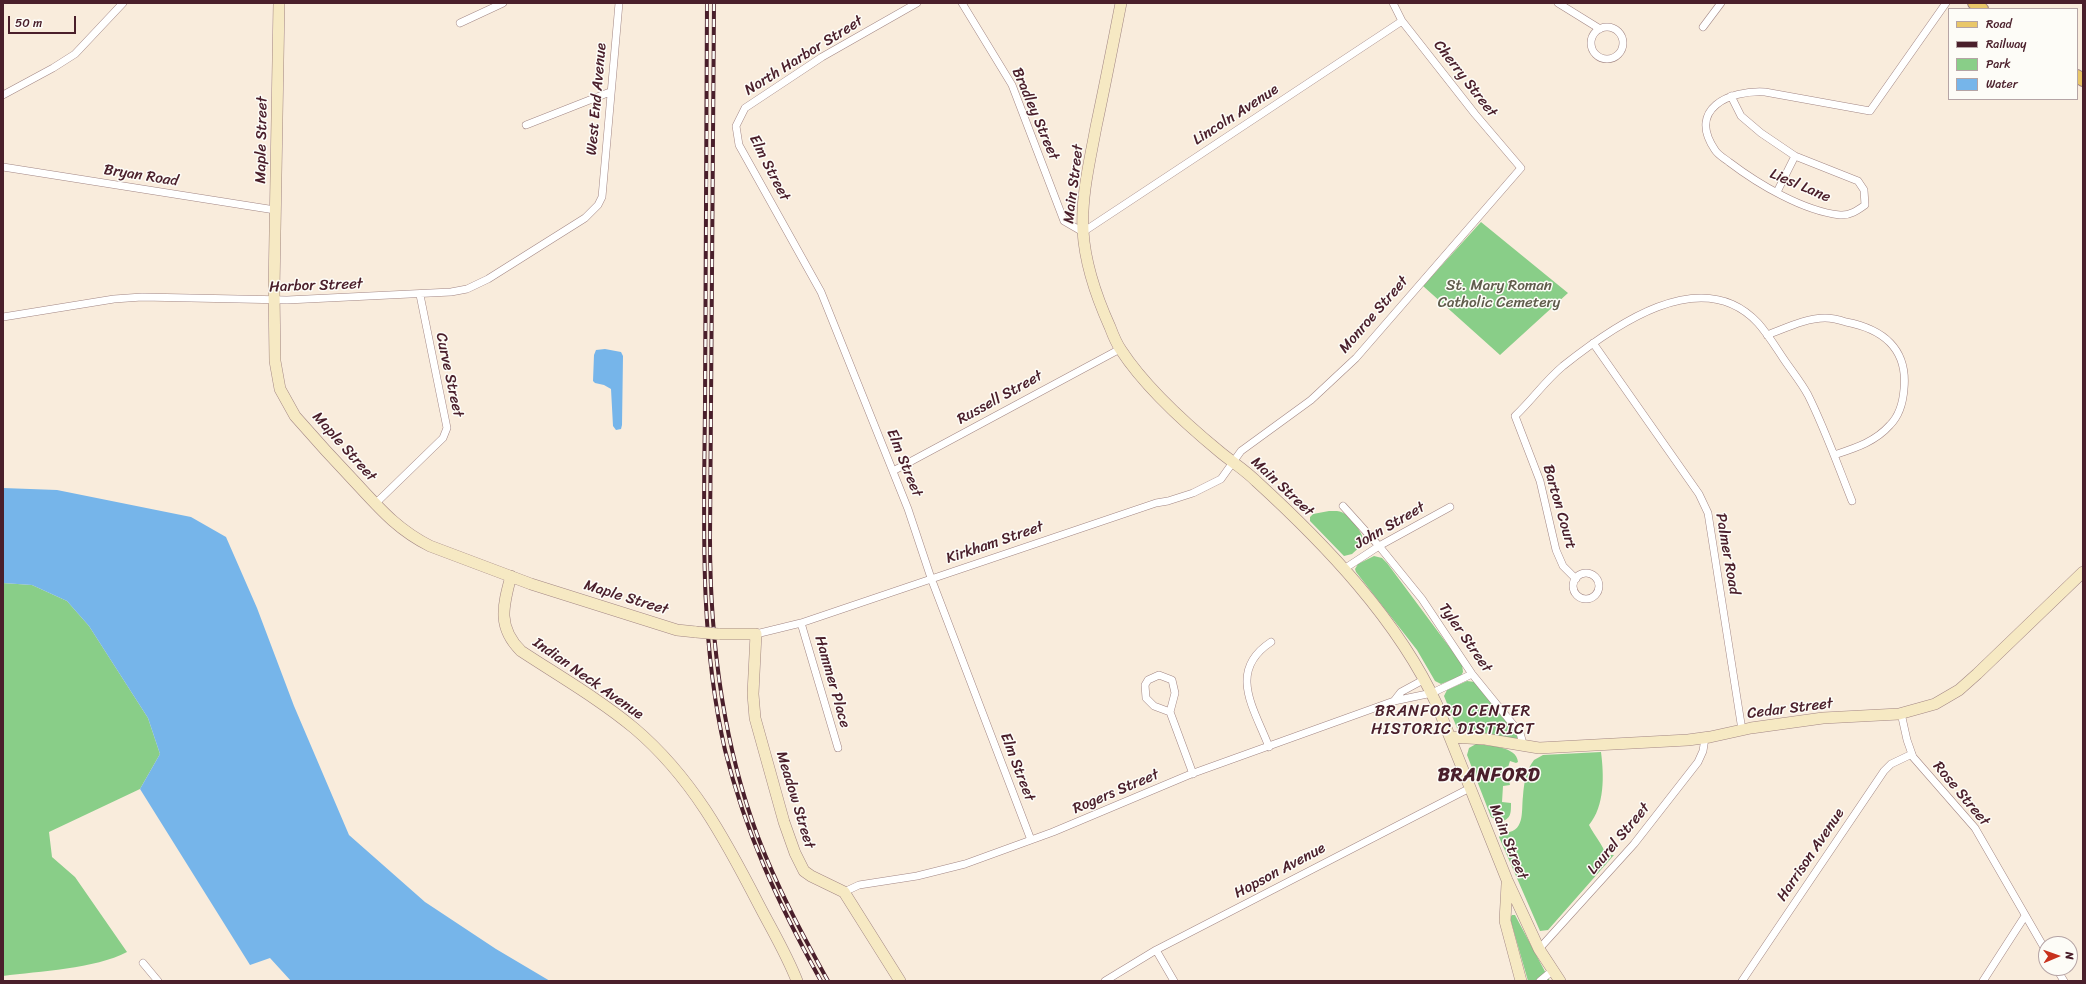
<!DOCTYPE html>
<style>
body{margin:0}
#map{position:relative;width:2086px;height:984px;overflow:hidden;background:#f9ecdc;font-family:Sriracha,sans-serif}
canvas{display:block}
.frame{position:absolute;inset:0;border:4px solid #4a1f2b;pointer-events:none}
.legend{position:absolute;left:1948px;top:8px;width:130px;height:92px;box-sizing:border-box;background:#fdfcf7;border:1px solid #b5a4a5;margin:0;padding:5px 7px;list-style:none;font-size:12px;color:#4a1f2b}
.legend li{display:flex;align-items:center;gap:8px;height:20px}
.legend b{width:20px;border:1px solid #b5a4a5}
.north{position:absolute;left:2038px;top:936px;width:40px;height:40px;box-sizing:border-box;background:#fdfcf7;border:1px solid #b5a4a5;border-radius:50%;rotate:88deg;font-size:11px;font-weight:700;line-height:16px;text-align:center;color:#4a1f2b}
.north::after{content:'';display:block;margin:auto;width:14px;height:18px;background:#c8321e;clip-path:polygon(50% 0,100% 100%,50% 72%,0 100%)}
.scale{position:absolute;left:8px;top:16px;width:68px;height:18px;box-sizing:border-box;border:2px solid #4a1f2b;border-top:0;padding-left:5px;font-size:12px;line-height:14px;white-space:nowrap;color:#4a1f2b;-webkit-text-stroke:3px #fdfcf7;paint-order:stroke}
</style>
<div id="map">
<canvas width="2086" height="984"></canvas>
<div class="frame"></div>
<ul class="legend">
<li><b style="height:5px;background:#e9c769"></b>Road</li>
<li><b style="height:5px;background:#4a1f2b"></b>Railway</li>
<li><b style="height:11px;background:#89ce88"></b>Park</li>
<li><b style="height:11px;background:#76b5ea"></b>Water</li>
</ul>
<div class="north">N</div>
<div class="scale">50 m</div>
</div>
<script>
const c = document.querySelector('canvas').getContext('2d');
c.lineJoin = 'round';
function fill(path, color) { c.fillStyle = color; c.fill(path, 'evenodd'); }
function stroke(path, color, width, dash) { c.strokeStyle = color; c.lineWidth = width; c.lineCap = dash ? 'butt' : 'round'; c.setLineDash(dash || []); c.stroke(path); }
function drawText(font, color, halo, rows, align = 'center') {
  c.font = font + ' Sriracha,sans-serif'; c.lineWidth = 3; c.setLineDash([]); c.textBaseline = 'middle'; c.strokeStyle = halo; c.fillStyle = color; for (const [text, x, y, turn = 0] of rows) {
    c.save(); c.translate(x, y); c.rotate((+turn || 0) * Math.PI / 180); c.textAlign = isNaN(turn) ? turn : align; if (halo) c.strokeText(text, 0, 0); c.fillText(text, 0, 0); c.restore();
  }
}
fill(new Path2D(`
 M1481 222 1568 293 1500 355 1423 286Z
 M1329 511C1334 511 1340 510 1345 514 1352 519 1364 534 1364 543L1352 554 1344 556 1342 554 1310 521V517L1313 514Z
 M1374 556 1382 558 1387 563 1462 664 1463 672 1461 676 1441 684 1435 681 1417 650 1356 572 1355 569 1358 564Z
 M3 583 32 585 67 601 89 626 148 718 160 754 140 789 49 832 52 857 75 877 127 952C95 969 39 971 3 976Z
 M1467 681 1475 682 1517 735V739L1461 731 1457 728 1444 696 1447 690Z
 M1476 744C1489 746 1517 746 1518 762L1516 763 1510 761 1504 780 1509 781 1510 785 1503 786 1502 802 1511 803C1511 814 1511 818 1501 822L1491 817 1467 755 1469 748Z
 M1601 752C1604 775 1605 806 1589 825 1594 835 1603 845 1606 855H1614L1548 930 1540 931 1499 837 1502 833C1526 833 1521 812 1523 796 1524 783 1526 770 1534 760L1543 755Z
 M1512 915H1515L1550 981H1528L1510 918Z`), '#89ce88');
fill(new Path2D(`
 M605 349 621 352 623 356 622 425 621 429 616 430 613 426 611 389 604 385 595 383 593 381 594 355 596 350Z
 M3 488 57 490 191 517 226 537 257 608 294 706 349 835 425 902 496 949 550 981H291L270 958 250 965 140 789 160 754 148 718 89 626 67 601 32 585 3 583Z`), '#76b5ea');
const street = new Path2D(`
 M917 3 822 57 745 108 736 126 739 145 821 292 908 509 931 578 1031 840
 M962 3 1012 85 1064 221 1083 232 1402 21
 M1558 3 1600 29
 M460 23 503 3
 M1703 27 1721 3
 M1591 43a16 16 0 1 1 32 0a16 16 0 1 1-32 0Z
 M3 95 53 68 75 54 123 3
 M1731 96 1741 116 1761 133 1795 156 1858 181 1864 190 1865 205C1858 210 1850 216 1840 215 1803 211 1758 184 1729 162 1724 158 1718 155 1715 150 1687 109 1729 90 1765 92L1870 111 1946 3
 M526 125 610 92
 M3 167 275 210
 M1777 192 1795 156
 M3 317 114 299 142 297 287 300 451 292 467 289 488 279 585 218 598 205 602 197 619 3
 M1767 335C1786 328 1806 318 1825 318 1832 318 1840 320 1846 322 1883 329 1908 349 1904 389 1903 402 1899 416 1890 425 1875 442 1855 448 1834 455
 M1593 343 1699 494 1708 513 1742 730
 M893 471 1120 349
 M375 504 443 438 447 428 420 295
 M1343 506 1379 546 1422 599 1472 674 1520 733 1524 747
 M1344 569 1379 546 1450 507
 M1573 586a13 13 0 1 1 26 0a13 13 0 1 1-26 0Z
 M1576 579 1563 566 1556 550 1540 481 1515 416C1532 400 1545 381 1563 366 1612 327 1701 262 1758 323 1767 333 1775 346 1783 358 1791 370 1801 382 1808 395 1825 429 1838 466 1852 501
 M801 623 838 748
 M756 634 801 623 1156 503 1168 501 1193 493 1221 479 1241 451 1311 400 1356 358 1521 168 1475 114 1402 21 1393 3
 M1394 701 1401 692 1425 679
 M1170 712 1175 693 1172 680 1159 675 1148 680 1145 685 1146 698 1154 706 1170 712 1193 774
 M1901 713 1907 740 1913 757 1975 828 2046 951
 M1269 747C1254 708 1227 671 1271 642
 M844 892 859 885 917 876 965 864 1053 832 1191 774 1394 701 1432 693 1472 674
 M1539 949 1634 844 1698 762 1703 751 1705 738
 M1156 950 1174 981
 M143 963 158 981
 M2056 968 2064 981
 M1105 981 1156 950 1470 788
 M1540 981 1552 971
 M1742 981 1884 771 1891 764 1912 754
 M1983 981 2025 916`);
const secondary = new Path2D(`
 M279 3 274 290 275 361 280 389 295 416C315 439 335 461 356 483 380 509 398 530 430 546L531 584 677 630 696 632
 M1121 3C1113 44 1105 85 1096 127 1090 160 1081 196 1083 231 1085 265 1096 296 1110 327 1113 335 1116 343 1121 350 1145 387 1186 424 1220 452 1232 462 1245 470 1256 481 1325 544 1398 620 1437 705L1507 880 1539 949 1560 981
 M511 576C503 606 497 627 521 651 559 676 599 699 634 728 692 777 725 839 759 905 772 930 787 955 797 981
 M718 634H756L753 694 755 718 784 822 795 853 804 871 811 876 844 892 900 981
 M1450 737 1485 739 1539 748 1688 740 1710 737 1751 728 1823 718 1899 714 1935 704 1959 690 1977 674 2083 572
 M1507 884 1505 921 1521 981`);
const primary = new Path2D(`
 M1974 3 1982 9
 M2077 76 2083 80`);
stroke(street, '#a28684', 8);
stroke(secondary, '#a28684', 12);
stroke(primary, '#a28684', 14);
stroke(street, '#fff', 7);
stroke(secondary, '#f6e9c3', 11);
stroke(primary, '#e9c769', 12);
const rail = new Path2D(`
 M707 3C707 137 706 271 705 405 704 520 699 637 725 750 746 835 779 905 821 981
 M714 3 710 538C710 639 722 741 758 837 777 887 802 934 828 981`);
stroke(rail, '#4a1f2b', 4);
stroke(rail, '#fdfcf7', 2.5, [8]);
const secondaryBridge = new Path2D(`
 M696 632 718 634`);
stroke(secondaryBridge, '#a28684', 12, []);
stroke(secondaryBridge, '#f6e9c3', 11);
drawText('15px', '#4a1f2b', '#fdfcf7', [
 ["North Harbor Street",804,56,-32],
 ["Cherry Street",1465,79,52],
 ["West End Avenue",597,99,-85],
 ["Bradley Street",1035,114,67],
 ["Lincoln Avenue",1236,115,-33],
 ["Maple Street",262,140,-89],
 ["Elm Street",769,168,63],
 ["Bryan Road",141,176,9],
 ["Main Street",1074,184,-83],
 ["Liesl Lane",1800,186,23],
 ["Harbor Street",316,286,-2],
 ["Monroe Street",1374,315,-49],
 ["Curve Street",449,375,78],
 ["Russell Street",1000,398,-29],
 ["Maple Street",344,447,48],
 ["Elm Street",904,463,68],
 ["Main Street",1282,487,43],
 ["Barton Court",1559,507,74],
 ["John Street",1390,526,-30],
 ["Kirkham Street",995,543,-19],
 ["Palmer Road",1727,554,80],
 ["Maple Street",626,598,17],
 ["Tyler Street",1465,638,55],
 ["Indian Neck Avenue",588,679,35],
 ["Hammer Place",832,682,74],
 ["Cedar Street",1790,709,-7],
 ["Elm Street",1017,767,69],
 ["Rogers Street",1116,792,-23],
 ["Rose Street",1961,794,50],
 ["Meadow Street",795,800,73],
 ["Laurel Street",1619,839,-50],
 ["Main Street",1508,842,68],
 ["Harrison Avenue",1811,855,-56],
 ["Hopson Avenue",1280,871,-28]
]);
drawText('15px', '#605c4c', '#fdfcf7', [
 ["St. Mary Roman",1499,286],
 ["Catholic Cemetery",1499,303]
]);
c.letterSpacing = '1px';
drawText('16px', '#4a1f2b', '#fdfcf7', [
 ["BRANFORD CENTER",1453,712],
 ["HISTORIC DISTRICT",1453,730]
]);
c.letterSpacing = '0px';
c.letterSpacing = '1px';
drawText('bold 19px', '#4a1f2b', '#fdfcf7', [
 ["BRANFORD",1489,776]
]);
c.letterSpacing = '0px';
</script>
